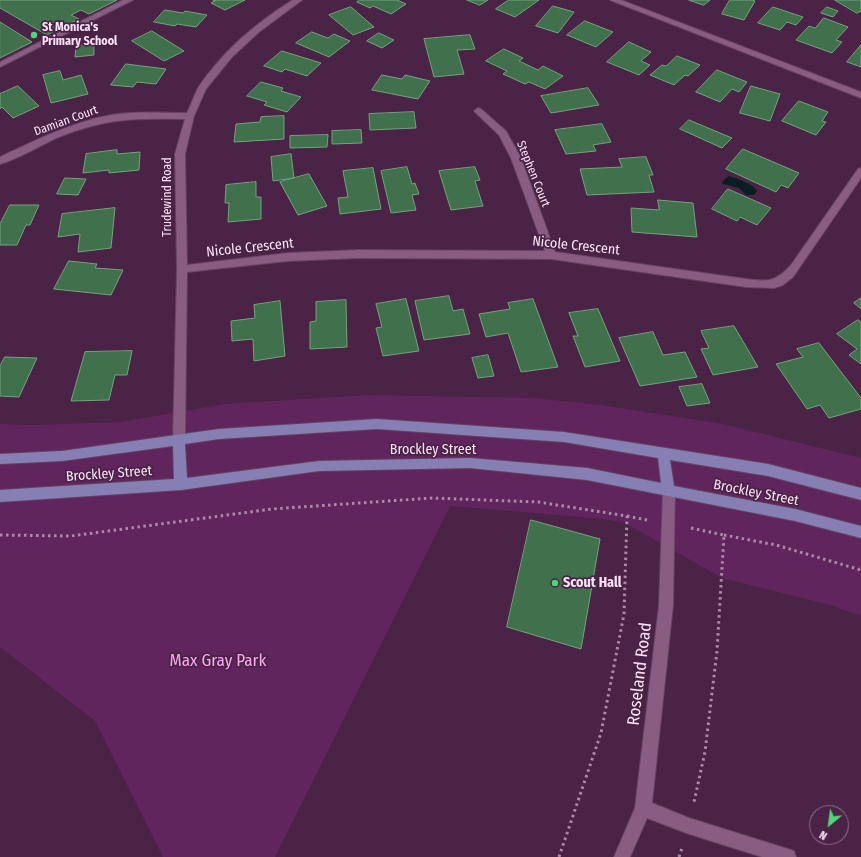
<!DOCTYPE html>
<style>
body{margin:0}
#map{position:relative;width:861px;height:857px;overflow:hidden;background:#4a2347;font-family:"Fira Sans Condensed",sans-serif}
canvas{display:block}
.north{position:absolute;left:809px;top:805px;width:40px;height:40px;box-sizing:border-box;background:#4a2347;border:1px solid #92708e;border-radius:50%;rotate:209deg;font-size:11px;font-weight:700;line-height:16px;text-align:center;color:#fde3f9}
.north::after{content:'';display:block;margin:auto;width:14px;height:18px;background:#4cd676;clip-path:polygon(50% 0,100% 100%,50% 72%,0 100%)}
</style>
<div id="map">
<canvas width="861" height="857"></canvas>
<div class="north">N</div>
</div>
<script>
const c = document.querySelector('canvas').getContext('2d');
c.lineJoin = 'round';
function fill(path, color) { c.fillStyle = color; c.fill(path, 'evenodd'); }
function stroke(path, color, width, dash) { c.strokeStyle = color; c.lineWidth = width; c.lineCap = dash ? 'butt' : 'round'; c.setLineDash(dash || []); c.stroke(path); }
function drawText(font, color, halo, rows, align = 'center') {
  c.font = font + ' "Fira Sans Condensed",sans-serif'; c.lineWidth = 3.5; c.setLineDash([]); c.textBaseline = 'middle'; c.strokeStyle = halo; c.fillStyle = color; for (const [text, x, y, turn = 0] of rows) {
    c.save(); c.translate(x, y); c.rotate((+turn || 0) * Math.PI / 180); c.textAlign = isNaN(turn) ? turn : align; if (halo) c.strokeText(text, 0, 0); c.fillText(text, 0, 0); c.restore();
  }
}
fill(new Path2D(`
 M367 395 534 398 601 405 723 424 861 458V616L830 605 722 578 625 523 603 519 450 506 275 857H163L95 721 0 647V424L35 425 121 422 225 404Z`), '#60255c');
fill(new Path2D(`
 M729 176C737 179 753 183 757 191L754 195H746L739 188 723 184 722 182Z`), '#0a1f23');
const building = new Path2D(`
 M0 0H117L89 14 81 10 71 15 79 19 47 35 0 8Z
 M213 0H245L225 10 211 3 215 1Z
 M360 0H397L406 4 391 14 373 6 370 8 357 2Z
 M467 0H488L480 5Z
 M509 0H539L515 17 496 9Z
 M689 0H710L704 5Z
 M730 0H752L755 1 744 20 722 14Z
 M835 0H861V11L857 13Z
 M553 6 574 12 558 33 536 26Z
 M351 7 374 27 353 35 329 15Z
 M773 7 803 17 796 25 787 22 780 30 758 23Z
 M827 7 838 11 833 17 821 13Z
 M165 10 183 13 185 11 207 15 196 27 177 24 175 26 154 22Z
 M824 18 848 27 836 40 842 42 832 53 796 40 809 26 815 28Z
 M585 21 613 32 596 47 567 35Z
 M0 22 32 42 0 58Z
 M152 31 184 51 164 61 132 41Z
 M312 32 328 38 334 34 350 41 329 57 296 43Z
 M379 33 394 40 382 48 367 41Z
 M470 35 475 49 457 50 464 74 434 77 424 39Z
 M629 42 651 52 641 61 650 65 639 75 607 62Z
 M94 44V55L75 57 76 46Z
 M861 45V67L847 62Z
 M504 49 523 58 519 61 538 70 543 66 563 76 545 89 529 82 525 84 503 74 507 71 486 61Z
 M282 51 321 63 307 76 285 69 282 72 264 66Z
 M677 56 700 65 688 76 685 75 674 85 650 75 662 65 666 66Z
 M126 64 166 69 156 84 137 82 133 87 111 85Z
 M717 70 747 82 739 92 732 89 720 102 696 92Z
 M60 71 63 80 81 75 88 94 51 103 43 75Z
 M382 75 402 79 405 75 430 81 418 99 372 90Z
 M261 82 283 88 281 91 301 97 287 112 264 105 267 102 247 96Z
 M18 86 39 106 13 118 2 107 0 109V94Z
 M751 86 780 94 770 121 740 113Z
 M588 88 599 105 551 113 541 96Z
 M799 101 828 112 822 121 826 122 816 135 782 121Z
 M414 112 416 128 370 130 369 114Z
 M284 116V139L234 142 236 124 260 122 261 117Z
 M689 120 732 138 722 148 680 129Z
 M602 124 611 142 593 145 596 151 566 154 555 130Z
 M361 130 362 143 332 144V131Z
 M328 135 327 147 290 148V136Z
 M743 149 799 173 788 188 781 185 776 192 726 169Z
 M117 150V154L140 152 139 170 109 173V170L83 173 86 154Z
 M291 154 294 178 273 181 271 157Z
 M646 157 653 175H649L654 192 587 195 580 169 622 167 619 159Z
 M407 167 412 184 415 183 419 194 412 195 416 210 391 213 381 171Z
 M475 167 480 180 475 181 483 206 451 210 439 171Z
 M373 168 381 209 340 214 338 198 348 197 343 171Z
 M309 174 327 206 298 215 280 182Z
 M65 178 86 179 78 195 57 194Z
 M256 182V197H261V219L228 222 229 203H225L226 185Z
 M728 189 771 208 757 225 740 217 737 221 712 209Z
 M658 200 693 203 697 237 632 232 631 208 659 210Z
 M10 205H39L30 225H26L17 245H0V224Z
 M115 208 111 248 78 252 80 234 58 237 62 214Z
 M69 261 97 264 95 268 123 270 111 295 54 289Z
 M449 296 453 311 463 309 470 334 424 340 415 301Z
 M861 298V309L854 303Z
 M406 299 419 351 383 356 376 328 382 327 376 304Z
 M533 299 558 367 521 372 508 333 486 337 479 314 510 309 508 303Z
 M346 300 347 347 310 349V322L316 321V302Z
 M280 301 285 356 254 361 253 339 232 341 231 321 255 318 254 305Z
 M598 309 620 361 585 367 573 336H578L569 313Z
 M858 320 861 322V364L849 355 857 349 837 334Z
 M734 326 758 367 713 375 701 349 709 348 701 331Z
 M653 332 663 355 685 352 697 377 640 386 619 338Z
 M819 343 861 398V409L829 418 820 405 807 409 776 364 803 357 797 349Z
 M132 351 127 375H115L109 400 71 401 85 352Z
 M488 355 494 376 478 378 472 358Z
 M5 357 37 358 19 397 0 396V366Z
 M702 384 710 403 687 406 679 387Z
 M531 520 600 539 581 649 507 627Z`);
fill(building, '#41714c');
stroke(building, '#72a47c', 1);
const minor = new Path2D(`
 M123 0H133L0 67V62Z
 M293 0H302L259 32 232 57 206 89 194 116 185 154 187 265 288 253 358 250 545 251 511 158 499 135 474 111 478 108 481 109 506 131 521 158 555 252 746 279C767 282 776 282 791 265L858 169 861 168V178L793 277 783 285 774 288 746 287 551 259 358 258 288 261 187 272 185 440 183 444 179 445 175 444 173 440 177 269 175 154 185 119C135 118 106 118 59 137 40 145 19 159 0 164V157C36 140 72 122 111 115 136 111 162 113 187 113 191 105 194 96 198 88 222 52 257 22 293 0Z
 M610 0H621L861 92V98Z
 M669 485 673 487 675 491 673 605 652 803 689 818 788 849 794 851 796 857H762L689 834 647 818 630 857H614L635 808 659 605 663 491 665 487Z`);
const major = new Path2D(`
 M377 419 564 432 768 464 861 488V500L768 476 670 460 674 486 795 509 861 526V538L795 521 587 480 470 468 319 471 181 490 0 502V490L174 479 173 446 62 461 0 464V454L62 451 219 429ZM377 429 564 442 658 458 661 483 587 468 470 458 319 461 187 478 185 444 219 439Z`);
stroke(minor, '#654262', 2);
stroke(major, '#654262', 2);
stroke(new Path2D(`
 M627 516 647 520
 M691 528 724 535 717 651 705 752 694 802
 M0 535 71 536 272 509 432 498 538 502 627 516 624 614 601 733 559 857
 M724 535 776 545 861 570
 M679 857 682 848`), '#ab8ba7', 3, [2.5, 3.5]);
fill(minor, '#885c83');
fill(major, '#857fb4');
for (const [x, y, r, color] of [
 [34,35,4,"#4cd676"],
 [555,583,4,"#4cd676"]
]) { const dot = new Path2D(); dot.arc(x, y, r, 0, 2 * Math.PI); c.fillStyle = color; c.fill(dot); stroke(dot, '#4a2347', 1.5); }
drawText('bold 12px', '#fde3f9', '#4a2347', [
 ["St Monica's",42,28],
 ["Primary School",42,42]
], 'left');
drawText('12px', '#fde3f9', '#4a2347', [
 ["Damian Court",66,121,-20],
 ["Stephen Court",533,174,68],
 ["Trudewind Road",168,197,-90]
]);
drawText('14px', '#fde3f9', '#4a2347', [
 ["Nicole Crescent",576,246,6],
 ["Nicole Crescent",250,248,-6],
 ["Brockley Street",433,450],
 ["Brockley Street",109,474,-4],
 ["Brockley Street",756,493,11]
]);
drawText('bold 14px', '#fde3f9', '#4a2347', [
 ["Scout Hall",563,583]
], 'left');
drawText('17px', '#fba9f3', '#4a2347', [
 ["Max Gray Park",218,661]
]);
drawText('17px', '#fde3f9', '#4a2347', [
 ["Roseland Road",640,674,-83]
]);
</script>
